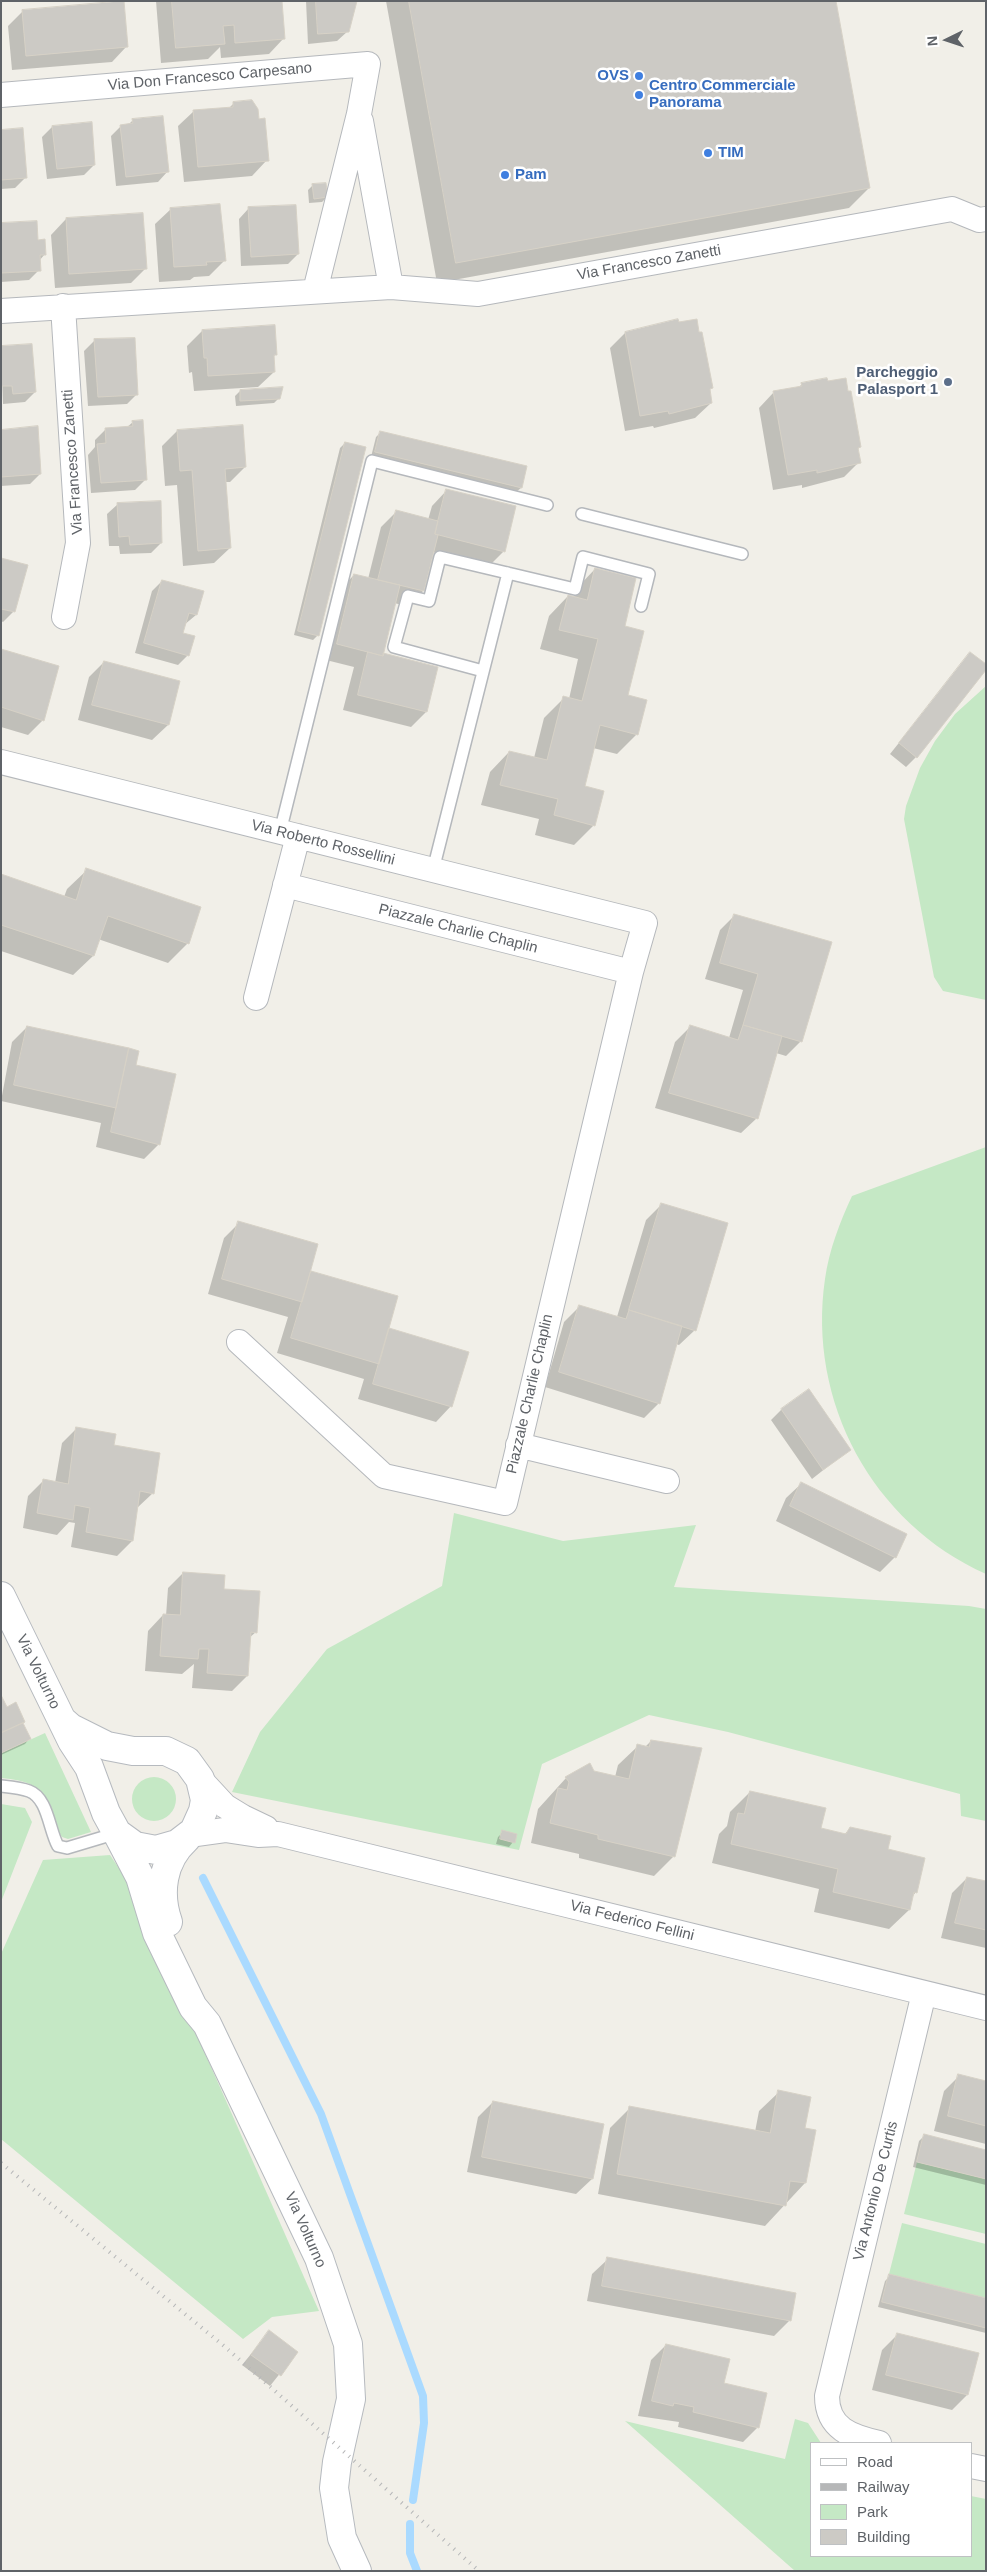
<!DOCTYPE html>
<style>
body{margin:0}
#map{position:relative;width:987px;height:2572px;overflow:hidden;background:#f1efe8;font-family:Arial,sans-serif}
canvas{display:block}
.frame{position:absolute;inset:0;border:2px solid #5f6368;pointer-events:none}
.legend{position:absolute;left:810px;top:2442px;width:162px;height:115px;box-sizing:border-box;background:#fff;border:1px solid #bfc1c3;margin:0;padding:6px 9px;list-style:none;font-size:15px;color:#5f6368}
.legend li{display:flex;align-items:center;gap:10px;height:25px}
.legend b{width:25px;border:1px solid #bfc1c3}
.north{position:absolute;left:922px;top:15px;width:50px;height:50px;-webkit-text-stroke:4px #fff;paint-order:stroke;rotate:266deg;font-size:14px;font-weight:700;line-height:20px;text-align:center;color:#5f6368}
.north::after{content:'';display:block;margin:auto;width:18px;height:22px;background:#5f6368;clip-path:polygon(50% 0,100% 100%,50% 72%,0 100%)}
</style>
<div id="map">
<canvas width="987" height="2572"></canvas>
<div class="frame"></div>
<ul class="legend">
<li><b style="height:6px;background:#fff"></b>Road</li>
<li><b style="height:6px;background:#b6b7b8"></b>Railway</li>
<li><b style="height:14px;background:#c5e8c5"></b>Park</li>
<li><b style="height:14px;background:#cccac5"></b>Building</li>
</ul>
<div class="north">N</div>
</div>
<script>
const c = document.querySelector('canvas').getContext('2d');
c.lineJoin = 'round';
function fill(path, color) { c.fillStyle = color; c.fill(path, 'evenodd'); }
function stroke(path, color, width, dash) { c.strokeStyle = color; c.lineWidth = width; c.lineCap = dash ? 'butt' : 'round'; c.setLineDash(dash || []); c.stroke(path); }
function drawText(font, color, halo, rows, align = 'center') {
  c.font = font + ' Arial,sans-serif'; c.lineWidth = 5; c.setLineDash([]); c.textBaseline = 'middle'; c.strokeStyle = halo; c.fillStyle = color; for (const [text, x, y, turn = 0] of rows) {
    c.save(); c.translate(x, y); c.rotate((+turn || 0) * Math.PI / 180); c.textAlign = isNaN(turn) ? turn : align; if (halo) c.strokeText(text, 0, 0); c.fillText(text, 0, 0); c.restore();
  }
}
fill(new Path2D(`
 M986 686V1000L943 991 934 977 904 819 906 806 920 768 935 741 955 714Z
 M986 1147V1574C872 1523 807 1401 825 1279 829 1250 840 1222 852 1196Z
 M454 1513 563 1541 696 1525 674 1587 969 1606 986 1609V1821L961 1816 960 1794 728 1732 649 1715 542 1764 519 1850 232 1792 260 1732 327 1649 442 1586Z
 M45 1733 91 1832 68 1839 62 1837C56 1830 55 1821 53 1812 45 1786 26 1780 1 1778V1753Z
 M132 1799a22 22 0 1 1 44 0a22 22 0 1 1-44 0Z
 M1 1804 25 1808 32 1822 1 1902Z
 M110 1855 131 1886 319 2311 272 2317 243 2339 1 2139V1954L43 1860Z
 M917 2162 986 2179V2234L904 2214Z
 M902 2223 986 2244V2298L889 2274Z
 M795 2419 808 2423 821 2443H811V2556H971V2496L986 2499V2571H795L625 2421 785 2459Z`), '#c5e8c5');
fill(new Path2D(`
 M156 1H281L284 38 269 54 221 58 220 47 208 59 161 63Z
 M306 1H356L348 31 337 41 308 44Z
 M386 1H835L869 188 849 208 437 283Z
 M23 11 127 46 112 62 12 70 8 26Z
 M234 103 258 120 267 160 252 176 184 182 178 126 194 111 229 108Z
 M133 120 168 171 158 182 116 186 111 136 121 126 128 125Z
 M52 127 94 165 84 175 47 179 42 137Z
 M1 131 26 177 15 188 1 189Z
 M313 185 327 197 322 202 309 203 308 190Z
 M249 208 298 254 288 264 241 266 239 219Z
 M171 209 224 261 209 276 194 277 190 280 159 282 155 224Z
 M66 219 146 268 131 283 55 288 51 235Z
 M1 225 37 241 45 254 39 261V270L29 280 1 282Z
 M202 331 275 355 273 358 274 372 258 387 194 391 192 372 189 373 187 346Z
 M625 333 709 390 711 403 695 418 654 428 653 426 625 431 610 348Z
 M95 340 137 394 127 404 88 406 84 351Z
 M1 347 35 392 25 402 3 404Z
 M802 384 860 447 857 450 859 462 844 477 802 488V485L773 490 759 408 774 392 798 388Z
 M240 391 279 398 274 403 236 406 235 396Z
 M133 422 146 479 135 490 91 493 88 455 95 447V440L105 430 126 428Z
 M1 431 40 474 30 484 1 486Z
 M177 431 245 467 230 482H225L230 548 214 563 183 566 177 485 165 486 162 446Z
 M381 432 526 467 521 488 516 492 371 457 376 437Z
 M345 443 318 635 313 640 294 635 340 448Z
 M447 490 504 551 489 566 432 552 423 591 407 606 394 603 382 654 426 712 411 727 343 710 354 667 322 659 339 590 354 575 368 579 381 527 396 512 428 520 432 506Z
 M118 504 161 543 151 553 120 554 119 546H109L107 514Z
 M1 560 14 611 3 622 1 621Z
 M595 569 623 627 626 696 637 734 617 754 593 748 583 787 594 825 574 845 535 835 539 819 481 805 490 772 509 752 534 758 544 718 564 698 569 699 578 659 540 649 549 616 568 596 574 598 576 589Z
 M162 581 202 592 196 615 184 625 182 634 188 655 178 665 135 653 152 591Z
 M1 651 43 720 28 735 1 727Z
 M970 654 916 757 906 767 890 754Z
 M104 662 178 682 168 725 152 740 78 720 89 677Z
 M87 870 188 943 168 963 98 939 93 956 73 975 1 951V876L64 897 67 889Z
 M735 915 801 1041 786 1056 776 1053 757 1118 741 1133 655 1108 675 1042 690 1027 729 1038 743 990 705 979 720 930Z
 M27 1027 138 1052 135 1066 159 1144 144 1159 96 1147 101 1123 1 1101 12 1042Z
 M661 1205 695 1330 679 1345 676 1344 659 1403 644 1418 545 1387 564 1322 580 1306 617 1317 646 1220Z
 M239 1223 309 1272 396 1297 387 1329 451 1406 436 1422 358 1399 364 1379 277 1353 288 1317 208 1294 224 1238Z
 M809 1391 850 1449 812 1479 771 1420 781 1410Z
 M77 1428 112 1446 153 1493 137 1508 132 1541 117 1556 71 1547 75 1523 69 1522 57 1535 23 1528 28 1496 43 1481 55 1483 62 1443Z
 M802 1483 895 1557 880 1572 776 1521 786 1498Z
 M183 1573 222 1590 256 1632 249 1638 247 1676 232 1691 192 1688 194 1664 182 1674 145 1671 148 1631 163 1615 166 1616 168 1588Z
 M1 1698 6 1709 24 1722 22 1724 29 1739 25 1744 1 1755Z
 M651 1741 673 1857 654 1876 579 1858V1854L531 1843 538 1809 566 1778 594 1772 615 1777 618 1765 638 1746 645 1747Z
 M750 1792 819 1829 844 1835 850 1828 886 1850 916 1892 912 1897 909 1910 889 1929 814 1912 819 1889 712 1863 719 1834 727 1826 730 1812Z
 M503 1832 513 1842 509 1847 496 1844 498 1837Z
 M967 1878 986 1883V1948L941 1938 952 1893Z
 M959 2076 986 2082V2144L934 2131 944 2091Z
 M779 2092 803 2129 805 2183 765 2226 598 2194 610 2128 630 2108 755 2132 759 2111Z
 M493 2102 603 2125 592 2179 576 2194 467 2172 478 2117Z
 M924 2136 986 2151V2185L913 2167 919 2141Z
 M608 2259 789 2321 774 2336 587 2301 592 2274Z
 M890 2276 986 2300V2333L878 2307 885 2281Z
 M269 2332 297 2352 270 2386 242 2365Z
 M897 2335 967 2395 952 2410 872 2390 882 2350Z
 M666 2345 723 2384 758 2427 743 2442 678 2427 679 2422 638 2416 651 2360Z`), '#0003');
stroke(new Path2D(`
 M203 1878 321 2114 423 2396 424 2423 413 2500
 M410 2524V2553L417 2571`), '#aadaff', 8);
const building = new Path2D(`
 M124 1 128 47 26 56 22 10Z
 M172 1H282L285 39 235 43 234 25 223 26 225 44 176 48Z
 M316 1H357L349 32 318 34Z
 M409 1H836L870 188 456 263Z
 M252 100 258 109 259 119 265 118 269 161 198 167 193 110 233 107V102Z
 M163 116 169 172 126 177 120 125 133 123 132 119Z
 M92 122 95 165 57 169 52 126Z
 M23 128 27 178 1 180V130Z
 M326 183 328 197 314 199 312 184Z
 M220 204 226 261 206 262 207 265 174 267 170 208Z
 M296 205 299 254 251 257 248 207Z
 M143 213 147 269 69 274 66 218Z
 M37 221 38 240 45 239 46 255H40L41 271 1 273V223Z
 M678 319 679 322 697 319 699 332H702L713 388 710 389 712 403 669 414 668 411 640 416 625 332Z
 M275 325 277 355H274L275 372 208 376 207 358H204L202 330Z
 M135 338 138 395 98 397 94 339Z
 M32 344 36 392 13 394 12 386H1V346Z
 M827 378 828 381 846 378 848 391H851L861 447 858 448 861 463 817 473V470L788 475 773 391 802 386 801 383Z
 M283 387 280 399 240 401V390Z
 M143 420 147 480 101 483 97 444 106 443 105 428 133 426 132 421Z
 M243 425 246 467 225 469 231 548 198 551 192 470 180 471 177 430Z
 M38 426 41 474 1 477V430Z
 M380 431 527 466 522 488 375 452Z
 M345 442 366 447 319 636 298 631Z
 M446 489 516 506 505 552 435 534Z
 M161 501 162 543 130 545 129 536 119 537 117 503Z
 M396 510 438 521 435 534 438 535 424 591 378 580Z
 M1 558 28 565 15 612 1 609Z
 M595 568 636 578 625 626 644 631 628 695 647 700 638 735 600 725 585 786 604 791 595 826 554 815 558 799 500 785 509 751 547 760 563 696 582 701 598 639 559 630 568 595 587 600Z
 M354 574 400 585 383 656 337 644Z
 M162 580 204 591 197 615 189 613 183 633 195 636 189 656 144 643Z
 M1 649 59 666 44 721 1 707Z
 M368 652 383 656V653L438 667 427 712 358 695Z
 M970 652 986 664V670L917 758 899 743Z
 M104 661 180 681 169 725 92 705Z
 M86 868 201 907 189 944 108 916 94 956 1 925V874L76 900Z
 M734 914 832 942 802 1042 743 1025 758 974 720 963Z
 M690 1025 738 1040 743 1025 782 1036 758 1119 669 1093Z
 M27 1026 129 1048 116 1108 14 1085Z
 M129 1048 139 1051 136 1065 176 1074 160 1145 111 1132Z
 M661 1203 728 1223 696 1331 629 1310Z
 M238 1221 318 1244 302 1302 222 1279Z
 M311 1271 398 1296 379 1364 291 1338Z
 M579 1305 626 1319 629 1310 682 1326 660 1404 559 1372Z
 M389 1328 469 1352 452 1407 373 1384Z
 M809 1389 851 1450 823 1470 781 1409Z
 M76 1427 116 1434 114 1445 160 1453 154 1494 140 1491 133 1541 86 1532 90 1508 75 1505 73 1520 37 1513 43 1479 68 1484Z
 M801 1482 907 1534 896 1558 790 1506Z
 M183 1572 225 1575 224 1589 260 1591 257 1633 251 1632 248 1676 207 1673 209 1649H199L198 1659 160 1656 163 1614 180 1615Z
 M1 1695 7 1707 16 1702 25 1722 1 1733Z
 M23 1723 31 1739 1 1753V1733Z
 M651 1740 702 1748 675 1857 598 1839V1835L550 1823 558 1788 567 1790 569 1782 565 1777 590 1763 594 1771 629 1779 637 1744 649 1747Z
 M750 1791 826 1808 821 1828 846 1834 850 1827 891 1836 888 1849 925 1858 917 1893 914 1892 910 1910 833 1892 838 1869 731 1844 738 1813 744 1814Z
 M502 1830 517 1834 515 1843 500 1839Z
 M967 1877 986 1881V1930L955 1923Z
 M958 2074 986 2081V2126L948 2116Z
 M778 2090 811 2097 805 2128 816 2130 806 2183 790 2181 786 2206 617 2174 629 2106 770 2133Z
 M493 2101 604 2124 593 2179 482 2157Z
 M924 2134 986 2150V2179L917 2162Z
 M607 2257 796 2293 791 2321 602 2286Z
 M889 2274 986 2298V2328L882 2302Z
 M269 2330 298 2352 281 2376 251 2355Z
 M897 2333 979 2353 968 2395 886 2375Z
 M666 2344 730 2359 724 2383 767 2393 759 2428 693 2412 694 2407 674 2403 673 2406 652 2401Z`);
fill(building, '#cccac5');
stroke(building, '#d6d1c6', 1);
const lane = new Path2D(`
 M582 514 742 554
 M483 671 394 647 408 596 429 601 440 557 575 589 583 557 649 574 641 606
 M280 832 372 461 547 505
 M433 870 508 573
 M1 1786C10 1787 21 1788 29 1791 48 1798 49 1830 58 1846L67 1848 117 1833`);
const street = new Path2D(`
 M1 95 368 64 359 114 315 291
 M361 121 391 287
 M63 306 78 543 64 617
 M1 311 391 287 478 294 952 209 979 220 986 219
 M1 762 645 923 631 972
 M256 998 298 836
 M239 1342 384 1476 505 1503 631 972 285 885
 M518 1445 667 1481
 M200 1779 225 1806 243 1817 266 1828
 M189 1835 225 1830 258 1835 278 1834 986 2008
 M879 2443C852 2437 827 2429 827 2396L924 1993
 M971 2466 986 2469`);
const secondary = new Path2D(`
 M1 1596 72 1741 89 1767 106 1813 117 1833 135 1846 156 1850 177 1844 194 1831 203 1811 205 1800 200 1779 187 1761 166 1751H133L107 1746 71 1728 63 1721
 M117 1833 140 1877 157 1933 193 2007 207 2024 319 2258 348 2344 351 2399 337 2462 334 2488 342 2538 357 2571
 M168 1922C158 1893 162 1861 186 1839`);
stroke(lane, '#b5b8bc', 14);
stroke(street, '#b5b8bc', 26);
stroke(secondary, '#b6babf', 30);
stroke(lane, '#fff', 11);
stroke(street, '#fff', 24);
stroke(secondary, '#fff', 28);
stroke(new Path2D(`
 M1 2163 224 2346 479 2571`), '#b6b7b8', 4, [1, 6]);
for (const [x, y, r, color] of [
 [639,76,5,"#3f7fe0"],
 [639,95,5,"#3f7fe0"],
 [708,153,5,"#3f7fe0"],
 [505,175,5,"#3f7fe0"],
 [948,382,5,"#5c6f8a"]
]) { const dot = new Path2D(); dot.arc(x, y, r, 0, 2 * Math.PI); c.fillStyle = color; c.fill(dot); stroke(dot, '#fff', 2); }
drawText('bold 15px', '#366cbe', '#fff', [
 ["OVS",629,76,"right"],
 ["Centro Commerciale",649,86],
 ["Panorama",649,103],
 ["TIM",718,153],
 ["Pam",515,175]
], 'left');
drawText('15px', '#5f6368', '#fff', [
 ["Via Don Francesco Carpesano",210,77,-5],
 ["Via Francesco Zanetti",649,263,-10],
 ["Via Francesco Zanetti",73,462,-94],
 ["Via Roberto Rossellini",323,843,14],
 ["Piazzale Charlie Chaplin",458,929,14],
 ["Piazzale Charlie Chaplin",530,1394,-77],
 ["Via Volturno",38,1672,64],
 ["Via Federico Fellini",632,1921,14],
 ["Via Antonio De Curtis",876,2191,-76],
 ["Via Volturno",305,2230,66]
]);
drawText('bold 15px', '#4e5e75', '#fff', [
 ["Parcheggio",938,373],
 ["Palasport 1",938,390]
], 'right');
</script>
